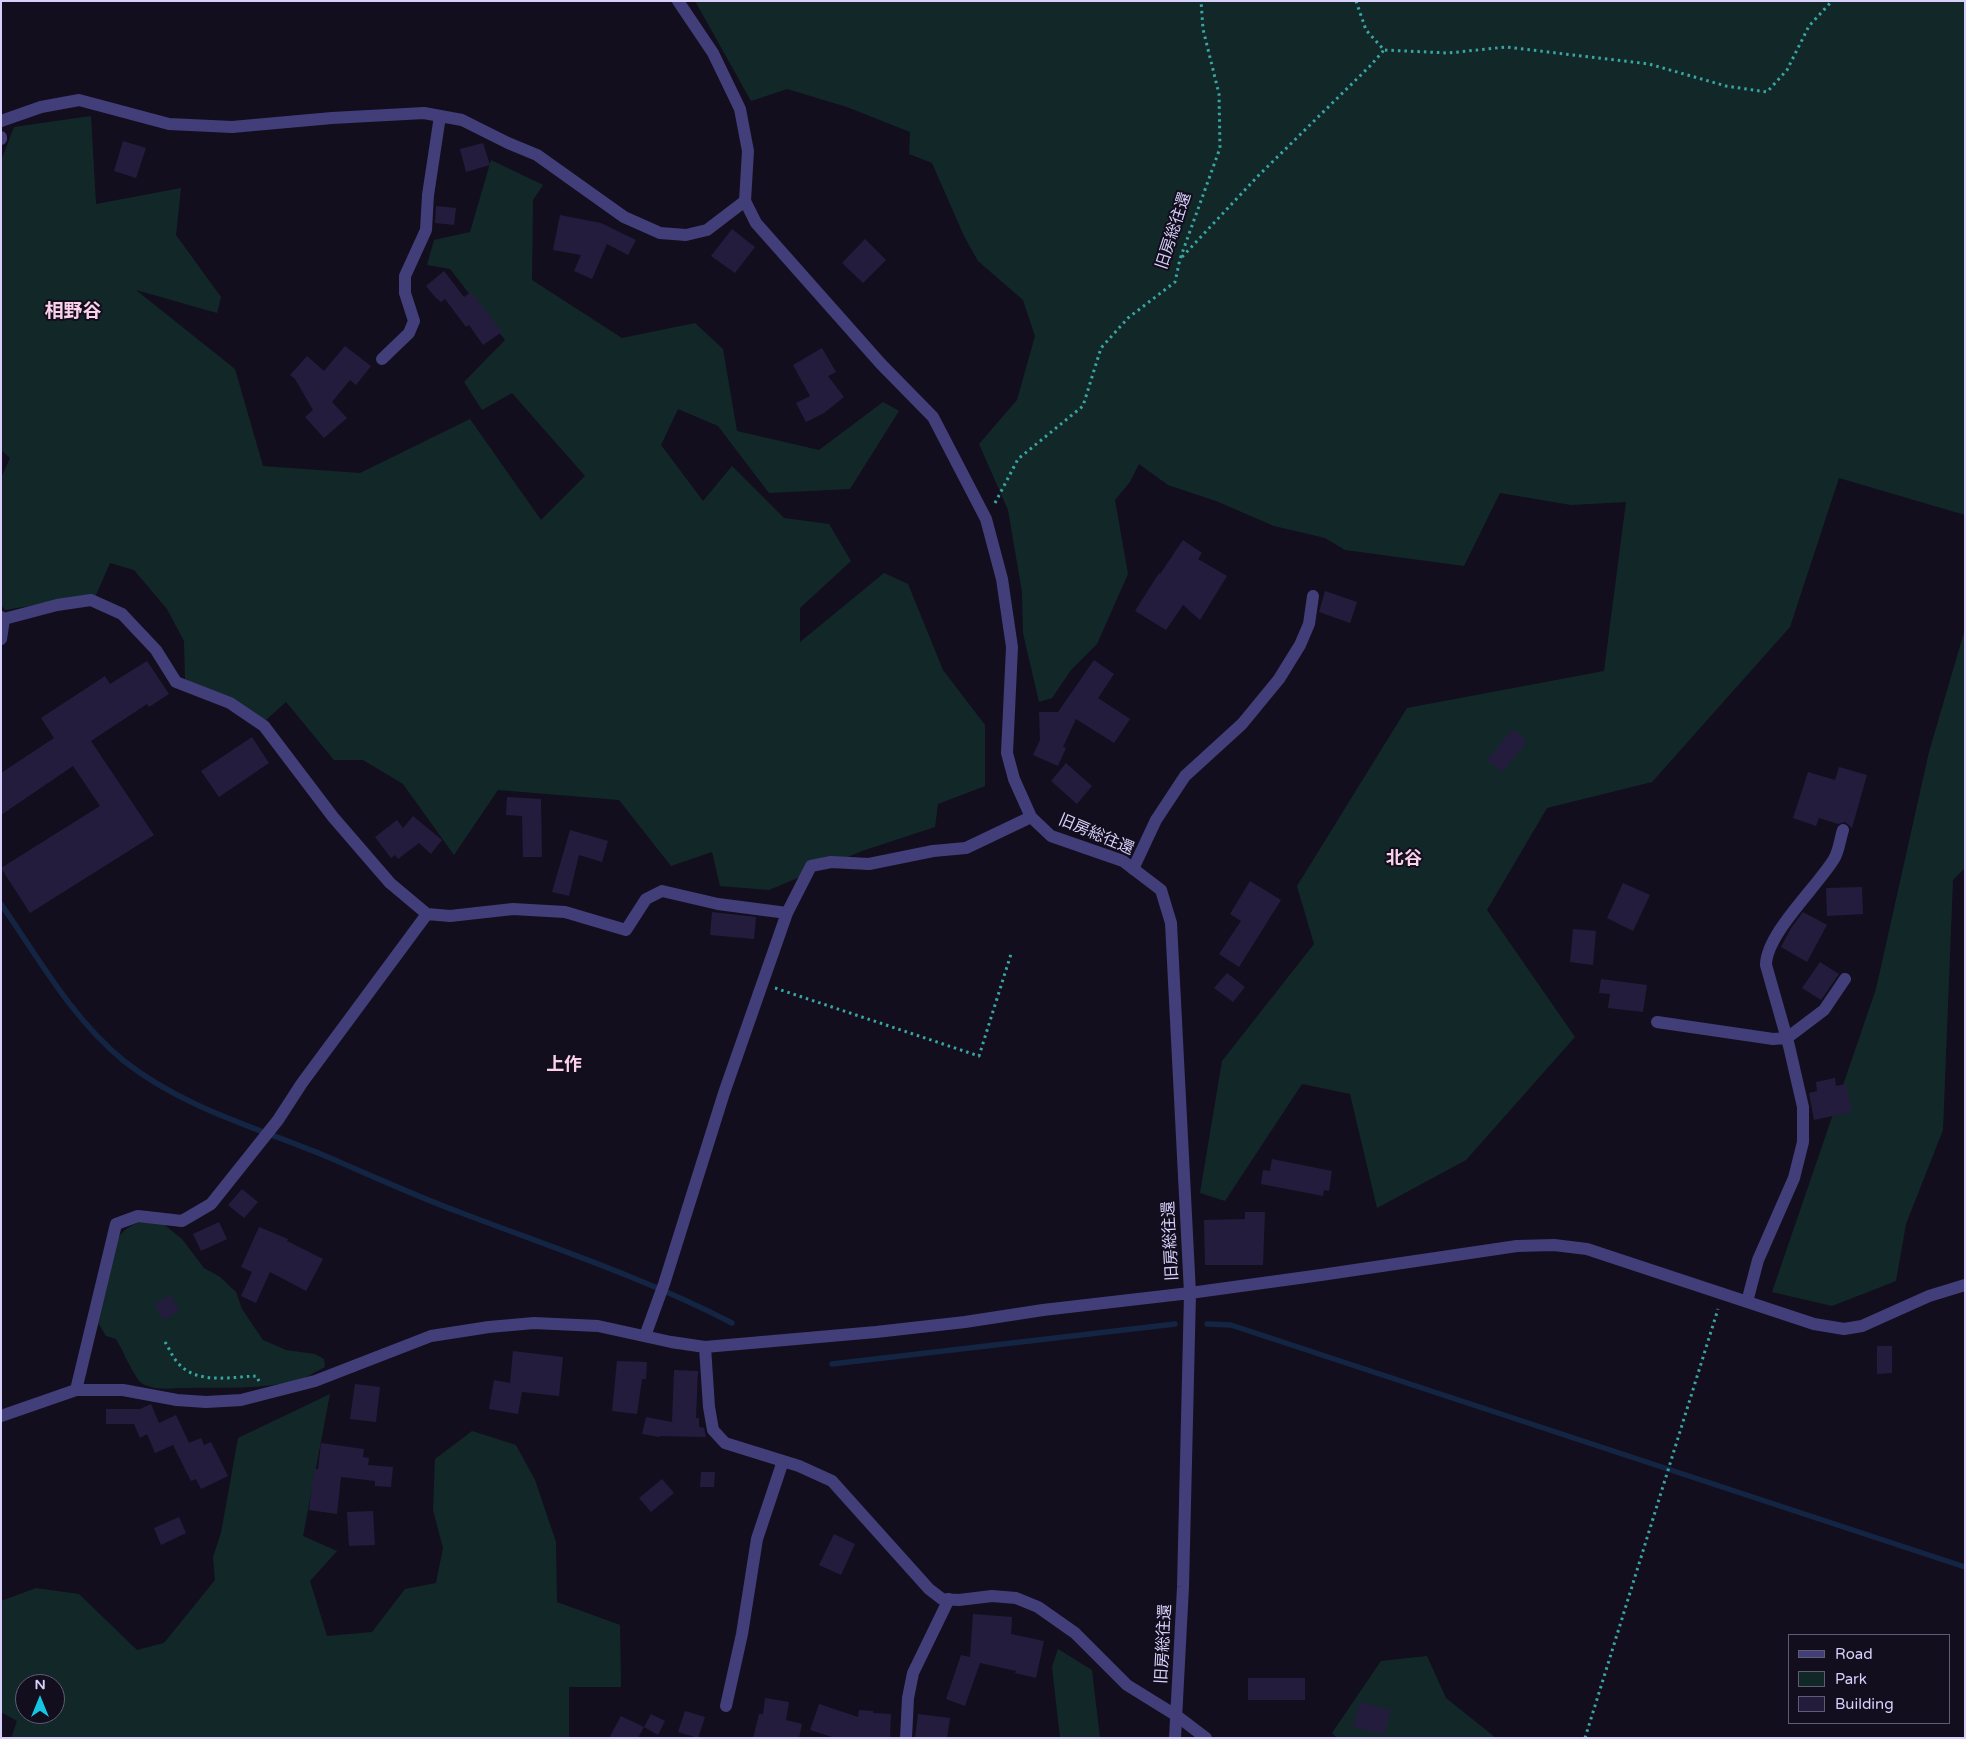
<!DOCTYPE html>
<meta charset="utf-8">
<style>
body{margin:0}
#map{position:relative;width:1966px;height:1739px;overflow:hidden;background:#120e1e;font-family:"Varela Round",sans-serif}
canvas{display:block}
.frame{position:absolute;inset:0;border:2px solid #d7d0fa;pointer-events:none}
.legend{position:absolute;left:1788px;top:1634px;width:162px;height:90px;box-sizing:border-box;background:#120e1e;border:1px solid #615c76;margin:0;padding:6px 9px;list-style:none;font-size:15px;color:#d7d0fa}
.legend li{display:flex;align-items:center;gap:10px;height:25px}
.legend b{width:25px;border:1px solid #615c76}
.north{position:absolute;left:15px;top:1674px;width:50px;height:50px;box-sizing:border-box;background:#120e1e;border:1px solid #615c76;border-radius:50%;rotate:0deg;font-size:14px;font-weight:700;line-height:20px;text-align:center;color:#d7d0fa}
.north::after{content:'';display:block;margin:auto;width:18px;height:22px;background:#16c5e1;clip-path:polygon(50% 0,100% 100%,50% 72%,0 100%)}
</style>
<div id="map">
<canvas width="1966" height="1739"></canvas>
<div class="frame"></div>
<ul class="legend">
<li><b style="height:6px;background:#423e79"></b>Road</li>
<li><b style="height:14px;background:#122828"></b>Park</li>
<li><b style="height:14px;background:#241c3d"></b>Building</li>
</ul>
<div class="north">N</div>
</div>
<script>
const c = document.querySelector('canvas').getContext('2d');
c.lineJoin = 'round';
function fill(path, color) { c.fillStyle = color; c.fill(path, 'evenodd'); }
function stroke(path, color, width, dash) { c.strokeStyle = color; c.lineWidth = width; c.lineCap = dash ? 'butt' : 'round'; c.setLineDash(dash || []); c.stroke(path); }
function drawText(font, color, halo, rows, align = 'center') {
  c.font = font + ' "Varela Round","Noto Sans JP",sans-serif'; c.lineWidth = 4; c.setLineDash([]); c.textBaseline = 'middle'; c.strokeStyle = halo; c.fillStyle = color; for (const [text, x, y, turn = 0] of rows) {
    c.save(); c.translate(x, y); c.rotate((+turn || 0) * Math.PI / 180); c.textAlign = isNaN(turn) ? turn : align; if (halo) c.strokeText(text, 0, 0); c.fillText(text, 0, 0); c.restore();
  }
}
fill(new Path2D(`
 M695 1H1965V515L1839 478 1790 627 1652 782 1547 808 1487 910 1575 1037 1466 1160 1377 1208 1350 1094 1302 1084 1225 1201 1200 1193 1222 1061 1314 944 1297 886 1407 708 1604 671 1626 502 1571 505 1500 493 1464 566 1345 550 1325 538 1274 526 1216 501 1168 485 1139 464 1130 482 1115 500 1128 574 1097 644 1071 670 1052 698 1039 702 1023 633 1022 592 1008 510 979 444 1017 400 1035 336 1023 300 978 261 964 236 932 163 909 154 910 132 847 107 787 89 751 101Z
 M91 116 96 204 181 188 176 235 221 297 217 313 136 290 235 369 263 466 360 473 470 419 541 520 585 476 512 393 482 410 464 382 505 340 450 269 427 265 434 240 470 232 491 160 543 185 533 200 532 280 622 338 695 323 723 349 737 431 819 450 883 402 899 411 850 489 769 493 718 426 678 409 661 445 703 501 732 466 784 518 829 524 851 561 800 608V642L884 573 908 584 943 670 985 725V786L938 804 935 827 862 851 769 890 720 886 712 852 671 866 619 800 498 790 454 855 403 784 363 760H334L286 702 266 720 185 680 184 641 167 609 134 570 110 563 96 595 5 610 1 605V478L10 458 1 450V161L14 127Z
 M1965 629V868L1953 880 1943 1130 1906 1224 1896 1281 1832 1306 1772 1292 1876 989 1929 752Z
 M148 1219 162 1223 182 1239 204 1268 220 1277 236 1292 242 1309 263 1340 286 1350 315 1354 324 1359 325 1367C316 1371 307 1378 298 1380 262 1390 224 1387 187 1388 173 1388 156 1391 143 1384 135 1380 122 1348 116 1339L106 1336 96 1319C100 1301 110 1246 121 1234 128 1226 139 1222 148 1219Z
 M330 1394 303 1536 337 1551 310 1581 327 1636 372 1632 405 1589 436 1583 443 1548 433 1510 435 1459 472 1431 516 1445 535 1480 556 1542 557 1602 620 1625 621 1687H569V1738H11L17 1721 1 1712V1601L36 1588 79 1594 137 1650 164 1643 215 1580 213 1557 221 1533 238 1438ZM25 1684H55V1714H25Z
 M1058 1649 1092 1670 1100 1738H1060L1052 1667Z
 M1427 1656 1446 1698 1496 1738H1337L1332 1733 1381 1661Z`), '#122828');
stroke(new Path2D(`
 M1 904C38 957 72 1019 124 1061 182 1107 255 1127 323 1155 368 1174 413 1195 459 1212 551 1247 645 1278 732 1323
 M1207 1324 1231 1325 1965 1567
 M832 1364 1175 1324`), '#132543', 5.5);
fill(new Path2D(`
 M123 141 146 148 136 178 114 171Z
 M483 143 490 165 466 172 460 149Z
 M436 206 456 208 454 225 435 223Z
 M560 215 601 223 636 240 628 255 607 244 592 279 574 271 581 255 553 250Z
 M732 229 755 247 735 273 711 256Z
 M865 239 886 260 863 283 842 263Z
 M444 271 464 297 471 292 502 332 483 345 469 325 466 327 445 299 441 302 435 297 426 286Z
 M345 346 371 366 356 385 350 380 332 402 347 418 324 438 305 417 313 410 295 379 290 375 307 356 324 371Z
 M822 348 836 372 828 376 844 397 824 413 806 422 796 403 810 396 793 365Z
 M1183 540 1202 553 1198 559 1227 576 1200 620 1183 605 1166 630 1135 611 1159 573 1160 574Z
 M1325 591 1357 602 1350 623 1319 612Z
 M1094 660 1114 674 1098 698 1130 719 1114 743 1076 719 1063 747 1066 748 1058 766 1033 755 1040 740 1039 712H1058Z
 M147 661 169 694 149 707 147 704 91 741 154 835 30 913 1 868 100 806 73 766 1 815V773L54 738 41 718 105 676 110 684Z
 M1513 729 1527 742 1502 772 1487 760Z
 M252 737 269 763 219 797 201 771Z
 M1066 763 1092 786 1077 804 1051 781Z
 M1839 767 1867 775 1852 828 1845 822 1838 824 1819 818 1816 826 1793 818 1808 772 1835 780Z
 M507 797 541 799 542 857H523L522 816 506 815Z
 M413 816 442 840 431 854 419 843 398 859 395 855 391 858 375 837 397 820 403 828Z
 M570 830 608 841 602 862 579 855 569 896 552 892Z
 M1250 881 1281 900 1239 967 1219 954 1241 921 1230 914Z
 M1623 883 1650 895 1633 931 1607 918Z
 M1862 887 1863 914 1827 916 1826 888Z
 M712 912 756 917 754 939 710 935Z
 M1803 912 1827 925 1807 962 1781 947 1791 928Z
 M1573 929 1596 931 1593 965 1570 962Z
 M1820 962 1839 974 1821 1000 1802 988Z
 M1227 973 1245 987 1233 1002 1214 988Z
 M1601 979 1647 985 1643 1012 1608 1008 1610 994 1599 993Z
 M1835 1078 1836 1086 1846 1084 1852 1112 1814 1120 1809 1093 1817 1091 1816 1082Z
 M1272 1159 1332 1171 1329 1191 1324 1190 1323 1196 1261 1184 1263 1170 1270 1171Z
 M242 1189 258 1202 244 1218 228 1205Z
 M1245 1212H1265L1263 1265H1205L1204 1220 1245 1219Z
 M219 1222 227 1239 201 1251 193 1234Z
 M259 1227 288 1239 287 1241 323 1259 306 1291 270 1272 256 1303 241 1296 252 1272 241 1267Z
 M171 1295 179 1311 163 1320 154 1304Z
 M1877 1346H1892V1373L1877 1374Z
 M513 1351 563 1357 559 1396 522 1392 518 1414 489 1409 494 1380 510 1383Z
 M617 1361 647 1362 646 1379H642L637 1414 612 1411Z
 M674 1370 698 1371 696 1418H699V1427L704 1428 706 1437 660 1436 659 1437 642 1434 646 1417 672 1422Z
 M355 1384 380 1387 376 1422 350 1419Z
 M151 1404 159 1423 176 1415 189 1443 201 1438 204 1445 211 1442 228 1476 201 1489 196 1479 191 1481 173 1445 155 1453 147 1434 140 1438 134 1424H106V1409H140Z
 M321 1443 364 1449 363 1457 369 1458 368 1465 393 1467 391 1487 375 1486V1481L341 1477 337 1514 309 1510 314 1469H318Z
 M701 1472H715L714 1487H700Z
 M662 1479 674 1493 651 1512 639 1498Z
 M373 1511 375 1545 349 1546 347 1512Z
 M179 1517 186 1533 161 1545 154 1528Z
 M834 1534 855 1544 841 1575 819 1565Z
 M973 1614 1012 1617 1011 1634 1044 1641 1036 1678 1015 1673 1016 1671 980 1663 965 1706 946 1699 961 1655 970 1657Z
 M1248 1678H1305V1700H1248Z
 M765 1698 789 1702 786 1720 802 1724 799 1738H753L759 1714H763Z
 M1360 1702 1391 1710 1384 1735 1353 1727Z
 M819 1704 858 1717 859 1710 873 1711V1713L891 1714 890 1738H835L810 1730Z
 M685 1711 705 1717 698 1738 678 1732Z
 M651 1714 665 1721 658 1735 644 1727Z
 M918 1714 950 1718 947 1738H915Z
 M621 1716 644 1727 638 1738H609Z`), '#241c3d');
stroke(new Path2D(`
 M1356 1 1366 30 1384 50 1448 53 1506 47 1649 64 1726 86 1767 92 1787 70 1809 26 1832 1
 M1182 257 1258 176 1370 66 1384 50
 M995 503 1018 459 1083 406 1101 348 1128 318 1175 282 1180 259 1220 148 1219 94 1203 29 1201 1
 M775 988 979 1056 1011 954
 M165 1342C169 1348 172 1356 177 1362 196 1385 230 1377 256 1376L259 1381
 M1585 1738 1718 1309`), '#39a6a3', 3, [2.5, 4]);
stroke(new Path2D(`
 M678 1 713 53 740 109 748 151 745 201 756 223 881 364 933 417 986 519 1002 579 1012 647 1007 753 1014 779 1031 817 1051 836 1123 861 1161 890 1171 923 1190 1293 1183 1587 1175 1738
 M1 121 41 107 79 100 169 124 232 127 332 118 424 113 462 120 508 143 537 155 624 217 660 233 686 235 707 230 745 201
 M1 137V139
 M382 359 409 333 414 321 405 293V276L426 230 428 195 440 116
 M1 617 4 619 57 605 91 600 122 614 156 650 176 682 230 703 264 726 333 817 390 883 427 914 450 916 513 909 565 912 626 930 646 899 662 891 718 904 787 913
 M1 639 4 619
 M1133 869 1156 820 1185 776 1242 724 1279 679 1300 645 1309 624 1313 596
 M1657 1022 1773 1039 1787 1038 1824 1010 1845 979
 M1747 1302 1758 1260 1794 1178 1803 1142V1107L1789 1046 1766 965C1766 934 1817 887 1834 859 1839 851 1840 839 1843 830
 M645 1336 664 1284 724 1093 787 913 811 866 831 862 869 864 933 851 966 848 1031 817
 M705 1347 709 1407 713 1430 725 1443 799 1466 832 1481 929 1589 942 1599 959 1600 992 1596 1016 1598 1038 1607 1075 1633 1127 1685 1177 1716 1206 1738
 M76 1390 116 1224 138 1216 182 1221 211 1204 278 1120 302 1083 427 914
 M1 1416 76 1390H123L177 1400 206 1402 241 1400 315 1381 431 1336 489 1327 534 1323 598 1326 671 1342 705 1347 876 1332 965 1322 1043 1310 1190 1293 1321 1275 1517 1246 1554 1245 1587 1249 1814 1324 1844 1329 1862 1326 1929 1296 1965 1285
 M726 1706 742 1634 757 1539 783 1461
 M906 1738 908 1698 913 1673 949 1599`), '#423e79', 12);
drawText('16px', '#d7d0fa', '#120e1e', [
 ["旧房総往還",1174,231,-72],
 ["旧房総往還",1096,835,23],
 ["旧房総往還",1171,1241,-93],
 ["旧房総往還",1164,1644,-87]
]);
drawText('bold 18px', '#fbd2ea', '#120e1e', [
 ["北谷",1404,859],
 ["上作",564,1065]
]);
drawText('bold 19px', '#fbd2ea', '#120e1e', [
 ["相野谷",73,312]
]);
</script>
